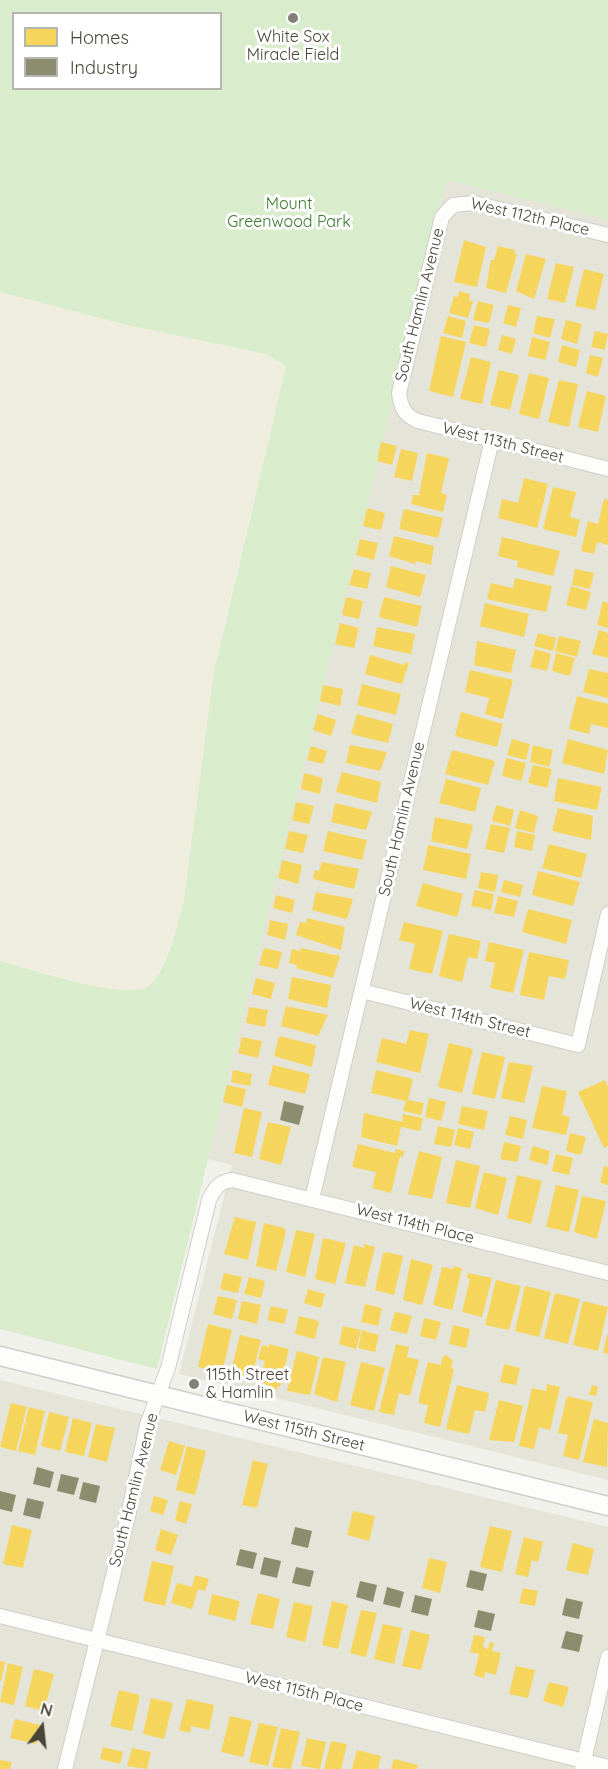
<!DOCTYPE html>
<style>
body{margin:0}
#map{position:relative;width:608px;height:1769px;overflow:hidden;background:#f1f1ec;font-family:Quicksand,sans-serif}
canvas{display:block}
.legend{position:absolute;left:12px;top:12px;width:210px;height:78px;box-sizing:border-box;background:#fff;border:2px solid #b6b5af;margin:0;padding:8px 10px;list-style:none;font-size:18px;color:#484537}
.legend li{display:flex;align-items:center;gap:12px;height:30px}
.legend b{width:30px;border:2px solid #b6b5af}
.north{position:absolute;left:12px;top:1697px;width:60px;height:60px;-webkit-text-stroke:4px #fff;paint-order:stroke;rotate:15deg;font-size:16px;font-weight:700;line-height:24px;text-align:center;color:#484537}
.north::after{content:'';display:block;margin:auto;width:21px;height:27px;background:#484537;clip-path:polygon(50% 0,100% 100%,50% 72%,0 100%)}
</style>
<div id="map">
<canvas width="608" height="1769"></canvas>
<ul class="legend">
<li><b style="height:16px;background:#f6d55c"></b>Homes</li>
<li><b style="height:16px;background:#8c8c6e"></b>Industry</li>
</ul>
<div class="north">N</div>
</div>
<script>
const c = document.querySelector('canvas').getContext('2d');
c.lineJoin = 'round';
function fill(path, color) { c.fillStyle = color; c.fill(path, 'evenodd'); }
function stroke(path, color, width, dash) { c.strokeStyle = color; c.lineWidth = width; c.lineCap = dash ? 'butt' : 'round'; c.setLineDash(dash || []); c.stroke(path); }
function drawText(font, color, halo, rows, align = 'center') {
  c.font = font + ' Quicksand,sans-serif'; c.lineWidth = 6; c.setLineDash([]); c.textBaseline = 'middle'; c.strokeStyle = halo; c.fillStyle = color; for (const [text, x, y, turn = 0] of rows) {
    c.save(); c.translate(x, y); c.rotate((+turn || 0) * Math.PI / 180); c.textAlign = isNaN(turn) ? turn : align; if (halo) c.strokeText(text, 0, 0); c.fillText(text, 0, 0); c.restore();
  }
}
fill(new Path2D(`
 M444 179 608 219V1480L179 1374 232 1165 208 1159Z
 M0 1380 608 1527V1769H0Z`), '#e5e4d9');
fill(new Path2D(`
 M0 292 131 326 266 354 286 366 225 619 184 900 176 930 158 974 146 991 106 989 0 961Z`), '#efeede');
fill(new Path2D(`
 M0 0H608V219L446 180 157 1369 0 1329V961C29 968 126 1002 149 986 166 973 179 921 184 900L214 672 286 366 266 354 131 326 0 292ZM14 14H220V88H14Z`), '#d9eccc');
fill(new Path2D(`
 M464 240 486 247 477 287 454 282Z
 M498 246 515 250 514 253 517 254 506 293 486 288 491 260H494Z
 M526 254 546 259 534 299 516 291Z
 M556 263 574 267 565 303 547 299Z
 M584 269 604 274 595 310 575 306Z
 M459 291 470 294 469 300 473 301 468 318 449 313 454 296 458 297Z
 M478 301 494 305 489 323 473 320Z
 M508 305 521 308 516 327 503 323Z
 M448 316 466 321 462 338 443 333Z
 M537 316 555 319 550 338 533 333Z
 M566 320 582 324 577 344 561 339Z
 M474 325 490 329 486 347 469 343Z
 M595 331 608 334 605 350 591 347Z
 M502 335 516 339 512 354 498 350Z
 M441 336 466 342 453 397 429 391Z
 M532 337 550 342 545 360 528 356Z
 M562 345 580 350 576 367 558 362Z
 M590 355 603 358 598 377 586 373Z
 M471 357 491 362 482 404 460 399Z
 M499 370 519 375 510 410 490 405Z
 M529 373 549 378 539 419 519 414Z
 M559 380 578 384 569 427 548 422Z
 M587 391 606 396 598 432 578 427Z
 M381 442 397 446 392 465 377 461Z
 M401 449 418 453 412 481 394 477Z
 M427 453 449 458 441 493 447 495 443 512 411 504 413 495H419Z
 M524 478 548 484 537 528 498 518 502 499 518 503Z
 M553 487 576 492 570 517 580 520 576 537 543 529Z
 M604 499 608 500V545L597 542 594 554 581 551 588 521 598 524Z
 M367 508 385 513 381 530 363 526Z
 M404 509 443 518 438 538 399 529Z
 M394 536 434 546 431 565 416 561 415 564 389 556Z
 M502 537 560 551 553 576 517 567 518 561 498 556Z
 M360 539 378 543 374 560 356 555Z
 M391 566 426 575 420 597 386 587Z
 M354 569 371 573 367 589 349 585Z
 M575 569 594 573 590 589 572 585Z
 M515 578 552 586 546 612 487 599 491 583 513 588Z
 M571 586 591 592 586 610 566 605Z
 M346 597 363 601 359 619 342 615Z
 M384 597 422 606 417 627 379 617Z
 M603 601 608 603V628L597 625Z
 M485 603 529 614 524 637 480 626Z
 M340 623 359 628 354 648 335 644Z
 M377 627 415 634 411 654 373 646Z
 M599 630 608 633V658L592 654Z
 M538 633 556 638 553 651 534 646Z
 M559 636 581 641 577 657 555 651Z
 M477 641 516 650 511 673 474 665Z
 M535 649 551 654 547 671 530 667Z
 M556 653 575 658 570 676 552 671Z
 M370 655 404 665 405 662 409 663 402 684 365 674Z
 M589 669 608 673V698L583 692Z
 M470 670 513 680 503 719 485 714 489 698 465 692Z
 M362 684 401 694 396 715 357 705Z
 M323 685 343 689 340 706 320 701Z
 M577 696 608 704V728L591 724 589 734 569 729Z
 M461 712 503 724 497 747 455 736Z
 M318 714 336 720 331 736 313 730Z
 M357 714 393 724 388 743 351 734Z
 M512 739 530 744 526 760 507 755Z
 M568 739 608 750 604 774 562 763Z
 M350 745 387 752 380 771 346 763Z
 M533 745 553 750 549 767 530 762Z
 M311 746 327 751 323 764 307 760Z
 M452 750 495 761 488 785 445 774Z
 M506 758 526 763 521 781 502 776Z
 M533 765 552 769 547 788 528 783Z
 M342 772 381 782 377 803 336 792Z
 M304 773 323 778 320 794 301 789Z
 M558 778 602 787 597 810 554 801Z
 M446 779 481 788 475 812 439 803Z
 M296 802 314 806 309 824 292 820Z
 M335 803 372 812 366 830 331 822Z
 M496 805 514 810 510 826 492 821Z
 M558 808 593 816 591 840 552 831Z
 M520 810 538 816 534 833 515 828Z
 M435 817 473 825 467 849 431 841Z
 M491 824 510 828 504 853 485 849Z
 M289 831 308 835 303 853 285 849Z
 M328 831 367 840 362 860 323 851Z
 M517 831 535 835 532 851 514 847Z
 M549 844 587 854 581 878 542 868Z
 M428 845 471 854 466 879 423 870Z
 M282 860 302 865 298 884 278 878Z
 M322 862 359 869 354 889 313 879 315 870 319 871Z
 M538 871 580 882 573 906 532 895Z
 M481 872 498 875 495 892 478 888Z
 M504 880 523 885 520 897 501 892Z
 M423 883 463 894 457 917 416 906Z
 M475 890 494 894 491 910 471 906Z
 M316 892 353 899 348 916 346 919 312 910Z
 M276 895 295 900 292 913 273 908Z
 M498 896 518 901 514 917 494 913Z
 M528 909 572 920 566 944 522 932Z
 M307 918 345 927 341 950 296 935 300 922 306 923Z
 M270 920 288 924 285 940 267 935Z
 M404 922 443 931 432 974 409 969 415 944 399 940Z
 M449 934 481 941 477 959 468 957 462 982 439 976Z
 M489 942 524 950 513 993 490 988 495 963 485 961Z
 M264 948 282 952 278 969 259 965Z
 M301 948 340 956 333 978 296 968 297 965 289 963 292 949 300 951Z
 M529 952 569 960 565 979 549 976 544 1000 520 995Z
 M292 977 331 985 327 1008 288 999Z
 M256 978 275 983 271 999 252 994Z
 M286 1006 328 1015 318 1036 281 1026Z
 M249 1007 268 1010 265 1027 246 1023Z
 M410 1030 429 1034 420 1073 376 1062 382 1038 406 1044Z
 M279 1036 316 1045 312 1067 274 1056Z
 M242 1037 262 1041 258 1058 238 1053Z
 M449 1043 473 1049 462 1093 438 1087Z
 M482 1052 505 1057 495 1099 472 1094Z
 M509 1062 533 1066 524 1103 501 1098Z
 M273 1065 310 1074 305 1094 268 1085Z
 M233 1070 252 1074 250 1086 231 1082Z
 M376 1070 413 1079 408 1100 424 1103 421 1115 403 1111 406 1101 371 1093Z
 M605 1080 608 1087V1146L604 1148 578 1092Z
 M227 1085 246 1089 242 1107 223 1102Z
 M542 1086 567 1091 562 1115 570 1117 566 1135 532 1128Z
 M429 1098 446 1102 441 1121 425 1117Z
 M462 1106 488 1111 484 1130 458 1124Z
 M244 1108 262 1112 252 1157 234 1153Z
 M364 1113 402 1122 403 1114 423 1118 420 1131 401 1127 397 1146 361 1137Z
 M510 1116 527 1120 523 1139 505 1135Z
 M268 1122 291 1127 281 1165 259 1159Z
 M438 1126 455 1130 451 1147 434 1144Z
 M458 1128 474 1132 470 1149 454 1145Z
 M570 1133 586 1137 581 1155 566 1151Z
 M504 1142 521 1146 517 1162 500 1159Z
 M358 1144 395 1153 396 1149 404 1151 403 1157 400 1156 391 1193 372 1188 376 1172 352 1167Z
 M533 1146 550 1151 547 1165 529 1160Z
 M419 1151 442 1157 432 1199 408 1194Z
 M556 1154 573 1158 569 1175 552 1171Z
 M456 1160 480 1166 470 1208 446 1203Z
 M604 1166 608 1167V1185L600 1183Z
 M484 1172 507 1178 498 1215 475 1208Z
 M517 1175 542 1181 531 1224 507 1218Z
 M556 1185 579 1190 569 1232 546 1227Z
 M582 1196 606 1201 597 1239 574 1232Z
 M235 1217 256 1222 248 1260 224 1254Z
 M264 1223 284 1228 286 1232 276 1271 256 1266Z
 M296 1230 315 1234 305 1277 286 1272Z
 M323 1238 346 1243 335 1284 315 1279Z
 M364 1244 375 1247 365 1287 345 1283 354 1245 364 1248Z
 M386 1252 403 1256 394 1295 375 1290 383 1254Z
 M411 1259 433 1265 422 1305 403 1300Z
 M454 1266 462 1268 452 1310 433 1305 442 1267 453 1269Z
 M224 1273 242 1277 238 1293 220 1289Z
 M468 1273 492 1278 482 1317 462 1312 470 1279 467 1278Z
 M249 1277 265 1281 261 1298 244 1294Z
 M496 1280 521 1286 509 1330 485 1325Z
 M525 1286 551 1292 539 1337 515 1331Z
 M308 1289 325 1294 321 1308 304 1303Z
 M555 1293 580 1299 568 1344 544 1338Z
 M218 1296 237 1300 232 1319 213 1314Z
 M242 1301 261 1305 257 1324 238 1319Z
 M583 1301 608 1307 598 1351 573 1345Z
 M365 1304 382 1308 378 1326 361 1322Z
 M271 1306 288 1310 284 1324 267 1320Z
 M395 1312 412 1316 407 1334 390 1330Z
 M299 1316 319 1321 315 1339 295 1334Z
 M424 1318 441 1322 436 1340 420 1336Z
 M208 1324 232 1330 222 1373 198 1367Z
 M453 1325 470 1329 466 1348 449 1344Z
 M343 1326 361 1330 356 1349 339 1344Z
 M362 1330 379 1335 375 1352 358 1348Z
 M240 1335 261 1340 251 1380 230 1375Z
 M607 1335H608V1354L603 1353Z
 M269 1344 289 1349 280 1387 277 1386V1390L260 1381 265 1361 258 1359 262 1345 269 1347Z
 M396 1344 409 1347 407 1357 419 1360 410 1396 399 1393 394 1415 379 1412Z
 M297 1351 319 1357 310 1395 287 1391Z
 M446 1355 453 1361 451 1368 454 1369 440 1427 424 1423 428 1405 419 1403V1398L428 1362 441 1365 442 1358Z
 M323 1357 346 1362 337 1402 314 1394Z
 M361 1362 385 1368 374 1411 350 1405Z
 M504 1364 520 1368 516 1385 500 1382Z
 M547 1384 560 1387 550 1430 539 1427 534 1449 519 1446 532 1388 546 1391Z
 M457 1385 489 1393 485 1412 475 1410 469 1434 446 1429Z
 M592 1385 598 1387 596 1396 589 1395Z
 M567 1396 593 1402 579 1460 563 1456 568 1435 558 1433Z
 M499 1400 523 1406 514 1442 489 1440Z
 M11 1403 27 1407 16 1451 0 1447Z
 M29 1407 45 1411 35 1455 18 1451Z
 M49 1412 69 1417 60 1451 41 1446Z
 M73 1418 92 1423 84 1456 65 1452Z
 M594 1419 608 1423 607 1467 583 1462Z
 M96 1424 115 1428 107 1462 88 1457Z
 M169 1441 185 1446 176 1475 160 1470Z
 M187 1446 206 1451 195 1495 176 1490Z
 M253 1460 268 1464 257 1508 242 1505Z
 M154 1496 168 1500 163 1515 150 1511Z
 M180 1501 192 1504 186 1524 175 1520Z
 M353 1511 375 1516 369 1541 347 1535Z
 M12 1525 32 1530 23 1568 3 1564Z
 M490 1526 512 1531 502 1572 480 1567Z
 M161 1529 178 1535 171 1555 155 1550Z
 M524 1537 543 1542 538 1562 532 1560 528 1577 515 1574Z
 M573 1543 594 1549 588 1575 566 1570Z
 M429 1558 447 1562 440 1593 422 1588Z
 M152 1561 174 1566 165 1606 143 1601Z
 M195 1575 209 1579 205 1591 198 1589 192 1609 171 1603 177 1583 192 1587Z
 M523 1588 538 1591 535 1606 519 1603Z
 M258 1593 280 1599 273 1629 250 1624Z
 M212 1594 240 1601 235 1621 208 1614Z
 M332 1601 348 1605 338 1649 322 1645Z
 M294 1602 313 1606 305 1642 286 1637Z
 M361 1610 377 1613 366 1657 350 1653Z
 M383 1624 402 1628 394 1664 374 1659Z
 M411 1630 430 1635 421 1670 402 1666Z
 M474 1635 485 1637 483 1647 488 1649 490 1642 494 1643 492 1651 501 1653 496 1675 485 1672 484 1678 474 1675 479 1654 470 1652Z
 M0 1661 5 1662 1 1681H0Z
 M8 1663 23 1667 14 1705 0 1702Z
 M516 1666 535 1670 528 1698 509 1694Z
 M34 1669 54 1674 44 1711 25 1706Z
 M549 1682 569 1687 563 1707 543 1701Z
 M119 1690 140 1695 132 1731 110 1726Z
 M151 1698 173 1703 164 1739 143 1734Z
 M187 1699 214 1705 209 1730 191 1726 190 1733 179 1730Z
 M230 1716 252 1721 243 1757 221 1752Z
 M15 1719 40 1725 36 1744 10 1738Z
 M259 1723 278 1727 268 1766 249 1762Z
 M281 1728 300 1732 291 1769 272 1767Z
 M307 1738 326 1742 320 1769 301 1766Z
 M331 1741 347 1744 341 1769H324Z
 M103 1747 123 1752 120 1764 100 1759Z
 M132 1748 151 1752 147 1769 127 1766Z
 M357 1750 381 1756 378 1769H352Z
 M394 1759 418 1765 417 1769H391Z
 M0 1760 12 1762 10 1769H0Z`), '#f6d55c');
fill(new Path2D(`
 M284 1101 304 1106 299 1125 280 1120Z
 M37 1467 54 1472 50 1488 33 1484Z
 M61 1474 79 1478 74 1495 57 1491Z
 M83 1482 100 1486 96 1503 79 1499Z
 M0 1491 16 1495 12 1512 0 1509Z
 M27 1498 44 1502 40 1519 23 1515Z
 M295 1527 312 1531 308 1548 291 1544Z
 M240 1549 257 1553 253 1569 236 1565Z
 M264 1557 281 1561 277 1578 260 1574Z
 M296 1567 314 1571 310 1587 292 1583Z
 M470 1570 487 1574 483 1591 466 1587Z
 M360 1581 377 1585 373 1602 356 1597Z
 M387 1587 404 1592 400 1608 383 1604Z
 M415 1595 432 1599 428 1616 411 1612Z
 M566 1598 583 1602 579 1619 562 1615Z
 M478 1610 495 1614 491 1631 474 1627Z
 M566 1631 583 1635 579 1652 561 1648Z`), '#8c8c6e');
const minor = new Path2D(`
 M608 235 474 203 453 205 442 217 399 393C401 408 404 415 418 421L608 469
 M362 991 578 1045 608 914
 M312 1199 492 440
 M0 1616 608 1767
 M65 1769 128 1516 147 1425 168 1368 209 1200C215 1188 218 1182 232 1180L608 1273
 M582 1769 608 1657`);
const tertiary = new Path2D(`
 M0 1356 608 1506`);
stroke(minor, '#cfcfc9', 16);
stroke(tertiary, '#cfcfc9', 21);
stroke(minor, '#fdfdfc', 14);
stroke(tertiary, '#fdfdfc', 18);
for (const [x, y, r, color] of [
 [293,18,6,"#838176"],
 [194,1384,6,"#838176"]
]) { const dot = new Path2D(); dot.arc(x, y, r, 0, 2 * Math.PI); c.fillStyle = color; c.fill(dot); stroke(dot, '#fff', 2); }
drawText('16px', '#484537', '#fff', [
 ["White Sox",293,37],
 ["Miracle Field",293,55],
 ["115th Street",206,1375,"left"],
 ["& Hamlin",206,1393,"left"]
]);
drawText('16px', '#387b29', '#fff', [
 ["Mount",289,204],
 ["Greenwood Park",289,222]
]);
drawText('16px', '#484537', '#fff', [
 ["West 112th Place",530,217,13],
 ["South Hamlin Avenue",420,305,-76],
 ["West 113th Street",503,443,14],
 ["South Hamlin Avenue",402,819,-77],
 ["West 114th Street",470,1018,14],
 ["West 114th Place",415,1224,14],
 ["West 115th Street",304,1431,14],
 ["South Hamlin Avenue",134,1490,-76],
 ["West 115th Place",304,1692,14]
]);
</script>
